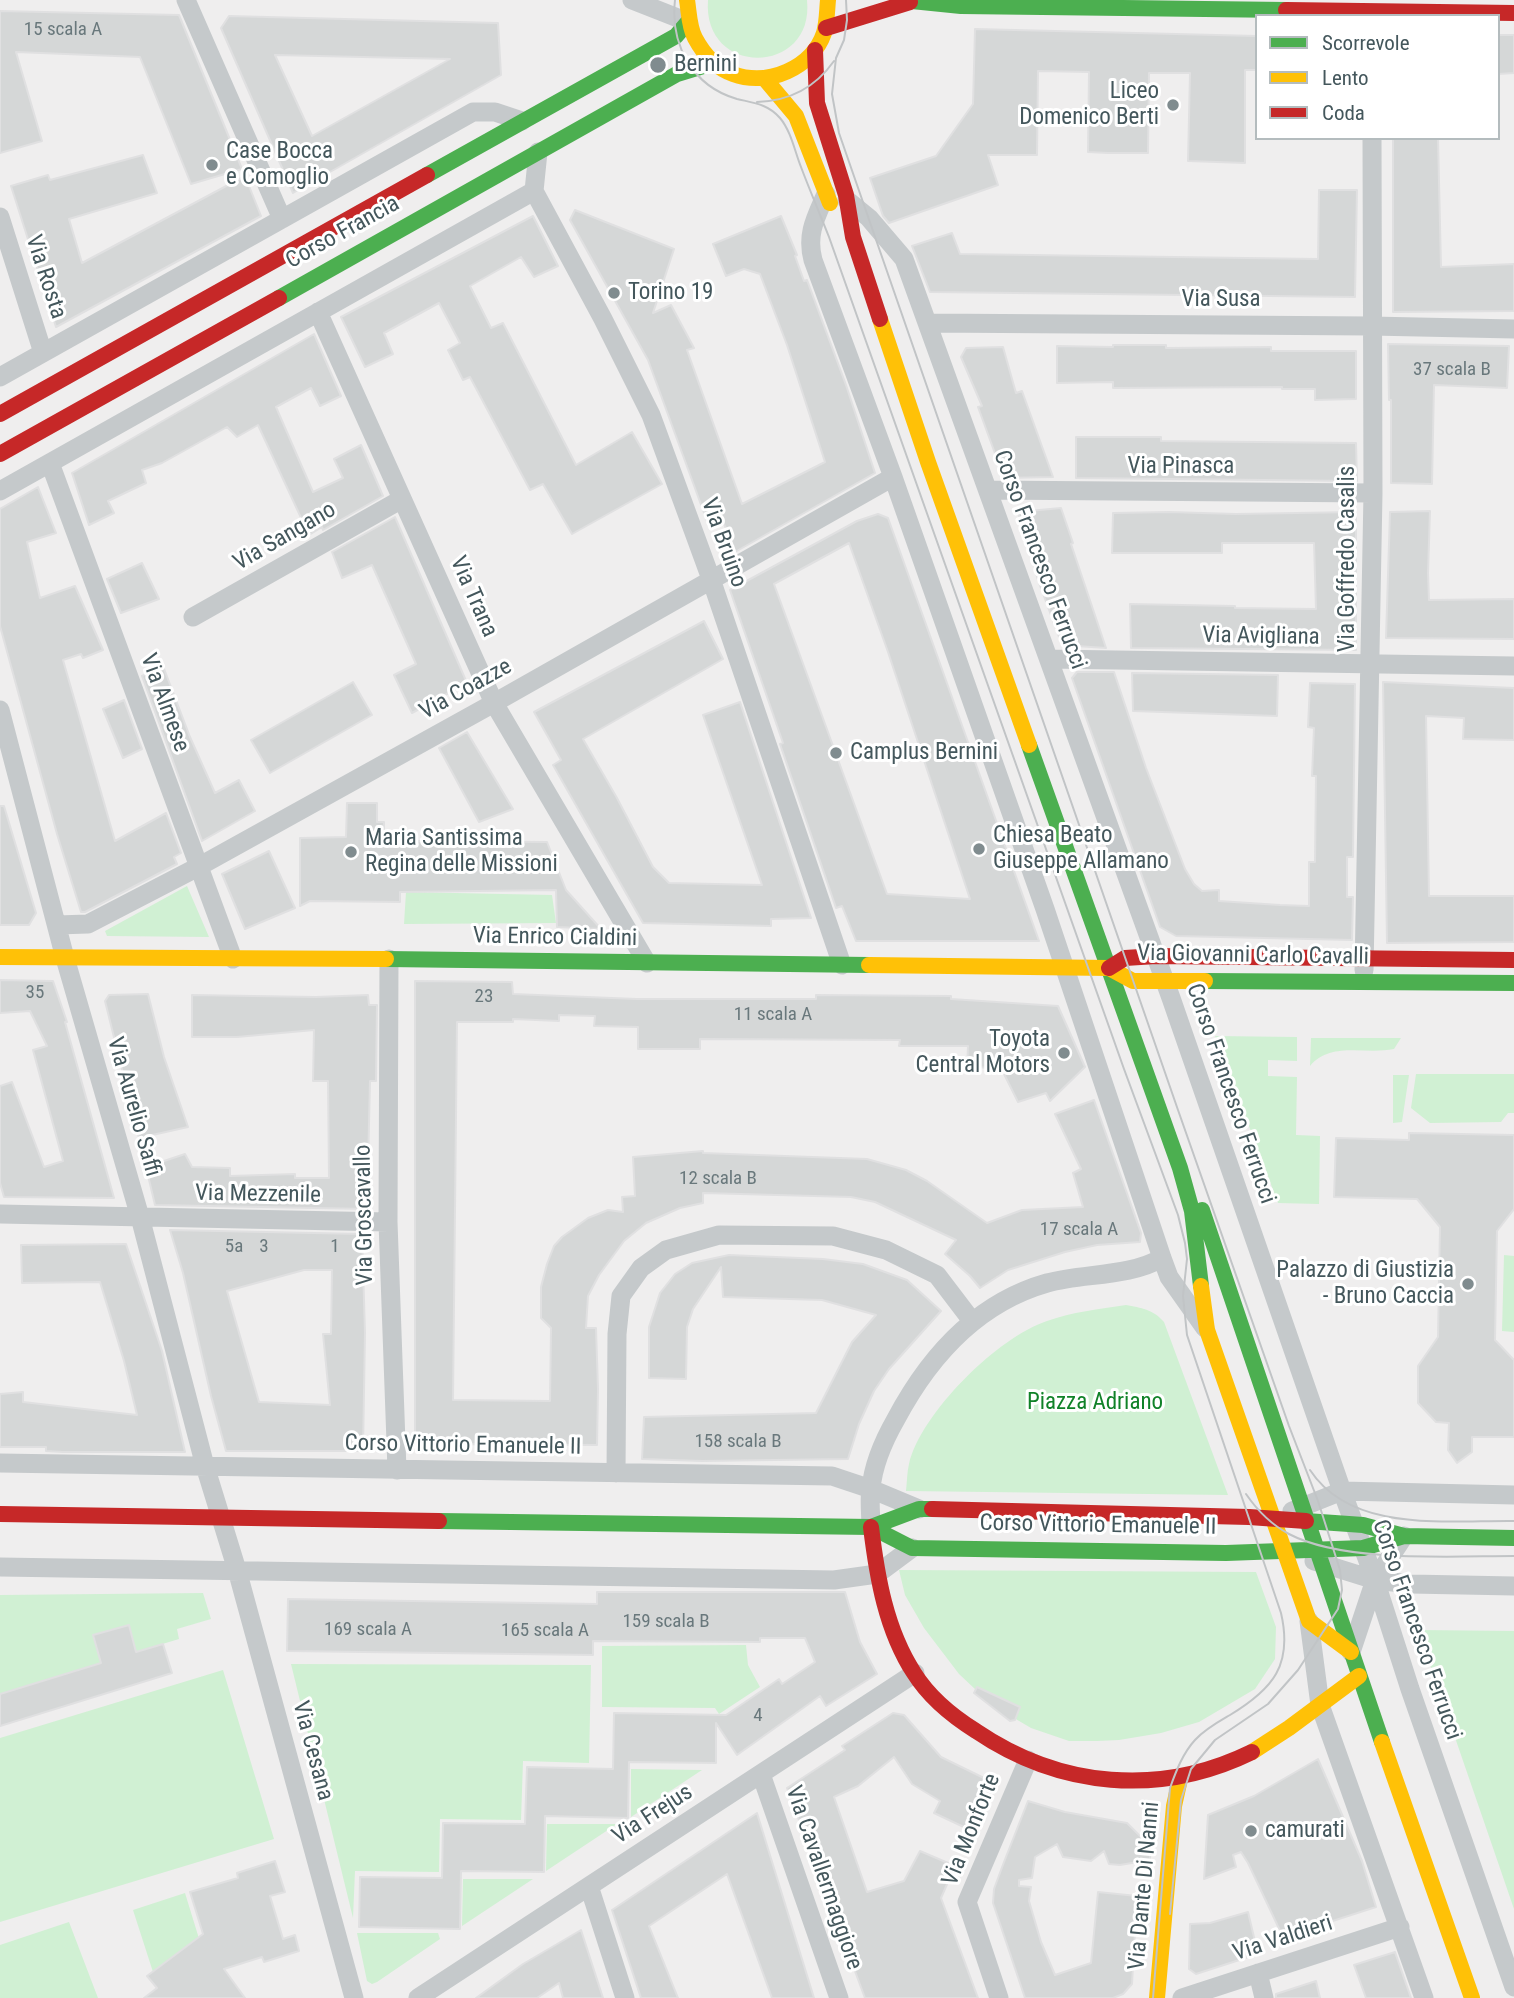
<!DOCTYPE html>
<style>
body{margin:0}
#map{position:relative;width:1514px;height:1998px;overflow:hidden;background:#efeeee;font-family:"Roboto Condensed",sans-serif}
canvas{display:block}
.legend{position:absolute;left:1255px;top:14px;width:245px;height:126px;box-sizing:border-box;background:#fff;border:2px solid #b4bcbe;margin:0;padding:9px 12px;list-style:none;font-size:21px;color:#44575c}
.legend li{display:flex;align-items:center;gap:14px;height:35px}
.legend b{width:35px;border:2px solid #b4bcbe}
</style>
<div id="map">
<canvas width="1514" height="1998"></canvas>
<ul class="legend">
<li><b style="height:9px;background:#4caf50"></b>Scorrevole</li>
<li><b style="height:9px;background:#ffc107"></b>Lento</li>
<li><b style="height:9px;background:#c62828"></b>Coda</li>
</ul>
</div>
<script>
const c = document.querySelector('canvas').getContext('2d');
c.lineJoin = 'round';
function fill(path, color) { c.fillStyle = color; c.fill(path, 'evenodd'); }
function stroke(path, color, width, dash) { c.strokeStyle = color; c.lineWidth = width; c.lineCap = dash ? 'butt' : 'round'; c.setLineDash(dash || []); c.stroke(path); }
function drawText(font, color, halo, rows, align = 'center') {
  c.font = font + ' "Roboto Condensed",sans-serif'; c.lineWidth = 6; c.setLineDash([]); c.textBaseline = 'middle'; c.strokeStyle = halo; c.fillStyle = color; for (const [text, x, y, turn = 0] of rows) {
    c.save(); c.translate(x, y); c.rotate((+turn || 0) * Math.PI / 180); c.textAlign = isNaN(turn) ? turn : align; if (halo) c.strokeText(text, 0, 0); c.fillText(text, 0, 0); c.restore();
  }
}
fill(new Path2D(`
 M708 0H807C815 76 702 78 708 0Z
 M187 886 209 937 107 936 105 931Z
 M406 892 552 895 556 923 404 924Z
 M1215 1036 1297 1037V1061L1268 1060V1076L1297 1077 1296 1135 1320 1136 1319 1204 1278 1203Z
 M1311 1038H1401L1394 1049C1365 1055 1331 1041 1310 1066Z
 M1416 1074H1514V1113H1508L1501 1122 1430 1123 1411 1108Z
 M1393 1075H1409L1402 1122 1393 1123Z
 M1504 1255 1514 1256V1332L1502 1331Z
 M1126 1305C1141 1308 1153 1309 1164 1322L1228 1495 906 1491C907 1482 907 1472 909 1464 921 1413 998 1337 1047 1321 1072 1312 1099 1309 1126 1305Z
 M899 1570 1256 1572 1276 1627 1275 1659 1255 1689 1199 1722 1161 1733 1119 1740 1097 1741H1069L1031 1728 992 1705 959 1674 924 1628 905 1595Z
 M203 1593 211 1619 177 1629 179 1639 136 1652 129 1625 94 1635 101 1663 0 1694V1595Z
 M1418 1630 1514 1631V1909Z
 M746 1645 748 1665 760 1687 719 1714 715 1708 602 1707V1646Z
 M291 1664 591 1665 589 1763 523 1761 521 1820 440 1819 439 1872 355 1871 353 1918Z
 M223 1670 274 1839 0 1922V1738Z
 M631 1769 702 1770 631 1817Z
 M547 1824H617L546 1871Z
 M463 1879H533L462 1926Z
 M185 1893 209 1971 153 1972 133 1910Z
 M69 1922 98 1998H0V1945Z
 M357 1933H438L440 1939 377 1982 372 1984 367 1981Z`), '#d0f0d3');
const building = new Path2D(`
 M0 11 179 15 242 169 191 184 140 57 16 52 42 141 0 153Z
 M229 16 498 23 501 75 293 193 221 28ZM275 55 450 59 312 136Z
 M975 29 1257 36V70H1245V163L1188 161 1190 73H1149L1148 153H1108L1088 152 1089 72 1038 71 1037 155H988L998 185 889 223 883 216 870 178 936 156 973 104Z
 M1498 35H1514V73L1498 74Z
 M1393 138H1438L1441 267 1514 264V311L1393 312Z
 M143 155 157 193 69 219 82 263 245 176 261 216 56 327 11 186 48 175 50 180Z
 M1319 190H1357L1355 297 930 292 912 246 952 233 960 254 1318 259Z
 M575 210 674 249 653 313 671 305 694 348 687 350 742 504 825 462 787 345 760 274 744 269 726 276 713 244 781 216 797 255 795 256 804 281 807 280 846 385 875 473 735 552 721 516 714 521H707L648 360 570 220Z
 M533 216 558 266 534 277 521 257 470 286 491 328 503 323 576 465 632 432 662 484 572 534 543 484 530 490 470 377 463 380 448 350 460 343 439 303 384 333 393 354 365 367 341 317Z
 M314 334 341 396 320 406 311 388 276 407 313 492 343 478 334 459 361 445 383 496 323 530 322 527 309 535 258 425 237 437 227 427 162 463 142 470 146 483 108 501 114 513 89 525 72 473Z
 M1388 344 1509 346 1507 388 1434 385 1432 484 1391 483V400H1389Z
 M1113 345H1166V348L1271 347V351H1356V399L1315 400V389H1282V387L1113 388V382L1057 383V346L1113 347Z
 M1003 347 1016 393 1022 391 1053 477 1004 478 978 407 982 406 961 357 966 348Z
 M1076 437H1161V441L1356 443 1357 481 1076 478Z
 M38 487 56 533 27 542 40 598 75 586 103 650 83 658 81 654 63 660 115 841 166 813 181 853 174 857 177 864 85 912H81L57 834 0 626V509Z
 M1061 508 1073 543 1071 544 1106 648 1062 645 1038 580 1018 512Z
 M1430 511 1428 573 1429 600 1514 599V639L1386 638 1390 512Z
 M1169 512 1236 514 1356 512V650L1131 648 1130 604 1235 606V608L1316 609 1314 543H1222V553H1112L1113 513Z
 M878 514 888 518 1039 941H856L842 906 836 908 780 744 783 743 730 590 857 521ZM849 543 888 652 970 899 887 894 774 584Z
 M395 517 467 683 412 713 394 675 416 664 372 565 342 578 332 552Z
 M142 563 159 599 121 613 107 579Z
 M704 621 723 659 583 739 617 798 653 867 669 883 762 885 703 715 740 702 811 918 771 919V926L643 923 553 765 561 760 534 712Z
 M163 666 190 737 215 793 239 780 255 811 202 841 142 676Z
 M1077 672H1114L1146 768 1185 869 1194 884 1202 891 1219 890V901L1280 905 1309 906V862H1315L1316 776H1312L1314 728 1308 727 1310 683 1355 684 1353 857H1347V897H1353L1352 940 1176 936 1160 927 1072 678Z
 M1132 673 1278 675 1277 716 1133 711Z
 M353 682 372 715 270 773 251 740Z
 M1383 682 1514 688V740L1463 739 1464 718 1426 716 1429 896H1514V942L1387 943Z
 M124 700 142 749 123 758 103 709Z
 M467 732 513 809 479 822 439 748Z
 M347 803H377V822H384V844H418L417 841 547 842 566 890 601 929 557 927 556 890 400 892V902L310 901 300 906V838L346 837Z
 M0 806H4L36 913 29 925H0Z
 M269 851 295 908 245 929 222 874Z
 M0 980 53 981 67 1022H65L114 1198 4 1197 0 1183V1086L12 1082 44 1167 63 1161 33 1050 47 1046 30 1011 0 1013Z
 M415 981 512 982 513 994 637 999H816V995L951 996V999L1058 1006 1085 1067 1050 1101 1046 1093 1018 1102 1001 1068 967 1067 968 1046H899L900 1040 700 1039V1049H638V1027L594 1026 595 1016 559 1015V1021L513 1019V1022H457L453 1400 550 1401 551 1328 541 1318V1287L547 1264 554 1246 562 1237 588 1218 608 1210 623 1212 622 1197 635 1196 633 1157 703 1151V1153L867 1159 906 1170 927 1181 987 1223 1022 1210 1083 1207 1073 1173 1081 1169 1055 1114 1094 1100 1141 1233 1140 1242 1097 1245 1065 1252 1008 1270 980 1288 970 1276 945 1254 956 1240 875 1202 851 1197 703 1193V1203L680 1208 646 1223 624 1241 599 1275 588 1296 586 1328H596L598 1389 597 1445 415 1444Z
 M148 994 164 1057 188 1127 139 1138 105 1001 109 995Z
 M192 995 316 997 368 995 369 1005H377L376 1081H370L367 1209 155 1205 146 1167 185 1154 192 1167 230 1168V1176L295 1174V1178H329L328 1081H313L314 1030 237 1037H192Z
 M1409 1133 1514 1135V1209L1497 1231 1495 1340 1514 1360V1437H1472V1452L1457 1463 1448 1450 1449 1423 1436 1422 1418 1403V1366L1438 1337 1440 1227 1417 1199 1334 1197 1336 1138 1409 1140Z
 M170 1230 362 1234 365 1333 363 1451H226L211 1396 183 1273ZM304 1270H332L331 1334H323L330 1405 259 1402 227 1291Z
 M126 1244 162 1351 185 1452H63L46 1451V1447H0V1394L23 1392V1402L137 1415 124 1361 100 1282 22 1283 21 1245Z
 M729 1255 823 1259 863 1264 907 1280 941 1311 889 1369 874 1391 859 1424 848 1459 702 1461 642 1459 644 1417 816 1413 852 1342 876 1315 822 1300 723 1297 721 1267 693 1309 687 1327 686 1379 649 1378V1327L660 1293 675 1274 692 1263Z
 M597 1592H845L860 1642 877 1674 826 1706 820 1696 737 1755 716 1723V1763L629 1762 628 1818 545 1816 544 1872 461 1871 460 1929 359 1927 360 1877 442 1878 443 1823 525 1824 527 1767 613 1769 614 1713 726 1715 779 1679 782 1684 815 1662 805 1638H760V1642L593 1641V1655L287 1651 288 1599 597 1604Z
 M129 1625 136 1652 163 1644 172 1673 0 1726V1694L101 1663 93 1635Z
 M977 1687 1020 1707 1015 1720 1010 1721 974 1693Z
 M893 1713 904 1715 941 1757 988 1780 991 1793 968 1829 934 1813 940 1801 912 1784 894 1757 858 1786 834 1797 867 1892 904 1881 920 1851 955 1866 941 1898 978 1998H865L787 1788 845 1750 842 1746Z
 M1318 1759 1362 1861 1376 1907 1283 1937 1248 1863 1241 1852 1233 1855 1236 1867 1204 1879 1208 1815 1254 1796Z
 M1028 1801 1065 1812 1127 1823 1151 1847 1149 1868 1138 1862 1120 1865 1109 1864 1104 1851 1091 1861 1063 1857 1057 1844 1035 1857 1032 1878 1019 1880V1886L1031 1887 1029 1901 1041 1942 1055 1975 1091 1963 1098 1892 1137 1896 1132 1984 1123 1994 1113 1998H1025L993 1903 994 1889 1004 1862Z
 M757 1813 814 1998H772L727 1874 649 1926 678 1998H641L612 1910Z
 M275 1861 285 1892 270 1896 283 1939 295 1935 299 1951 264 1962 262 1957 224 1969 245 1998H144L157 1988 147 1976 203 1934 190 1892 238 1878 237 1873Z
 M1248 1912 1258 1954 1196 1974 1189 1969 1190 1924 1210 1923Z
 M581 1930 603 1998H563L559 1983 537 1998H476L523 1964Z
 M1395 1952 1411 1998H1366L1354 1965Z
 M1316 1981 1320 1998H1276V1994Z`);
fill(building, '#d5d7d7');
stroke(building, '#e0e0e1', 2);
stroke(new Path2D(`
 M186 0 282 219
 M632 0 688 22
 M538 152 534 191 603 319 651 415 711 579 842 965
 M826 194C816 217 806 234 813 260L893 477 1045 909 1162 1258 1169 1277 1205 1328
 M847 200 869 218 904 259 1171 998 1342 1491 1375 1580 1410 1689 1514 1987
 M0 217 43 353
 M318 312 494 703 647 963
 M928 323 1371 326 1514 329
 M0 377 473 112H495L522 121
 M50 463 233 959
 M988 490 1373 493
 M0 491 534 191
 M193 617 402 499
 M1049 659 1514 666
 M0 710 65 958 140 1217 205 1466 237 1570 354 1998
 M57 925 88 924 198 867 494 703 893 477
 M389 959 388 1222 397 1470
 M1364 970 1373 493 1372 138
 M0 1214 388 1222
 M0 1463 832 1476 871 1489 919 1509
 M616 1473 617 1334 621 1296 641 1268 666 1250 719 1235 833 1236 886 1250 937 1275 972 1321
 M1292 1511 1342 1491 1514 1495
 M871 1527C871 1515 869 1501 871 1489 873 1465 884 1440 896 1419 929 1357 977 1303 1047 1283 1084 1273 1129 1277 1162 1258
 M1314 1561 1375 1580 1410 1584 1514 1586
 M0 1567 834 1580 877 1574 912 1548
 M1309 1621 1320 1705 1424 1998
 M1351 1652 1375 1580 1404 1536
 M761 1774 839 1998
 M589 1886 625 1998
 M1258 1973 1264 1998
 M418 1998 915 1673
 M999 1998 967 1902 1028 1760
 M1182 1998 1400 1927`), '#c5c9cb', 19);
stroke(new Path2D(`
 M902 0 961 6 1286 10
 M427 175 676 36 688 22
 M279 298 677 74 713 63
 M1029 745 1180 1168 1192 1211 1201 1286
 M386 959 869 965
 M1205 981 1514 983
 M1202 1210 1382 1742
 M439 1521 871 1527 919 1509H932
 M1306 1521 1363 1525 1404 1536 1514 1538
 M871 1527 912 1548 1226 1553 1363 1548 1404 1536`), '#4caf50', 16);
stroke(new Path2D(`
 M687 0C689 12 689 27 695 38 703 53 716 68 733 74 768 87 812 68 824 33 827 23 827 10 828 0
 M765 79 796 116 830 203
 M880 319 928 462 1029 745
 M0 957 386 959
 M869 965 1109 968 1133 981H1205
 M1201 1286 1207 1330 1309 1621 1351 1652
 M1382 1742 1472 1998
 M1252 1752 1289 1728 1359 1676
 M1157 1998 1174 1806 1180 1779`), '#ffc107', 16);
stroke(new Path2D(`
 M1286 10 1514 13
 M826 28 910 2
 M815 50 817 103 846 195 853 237 880 319
 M0 414 427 175
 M0 454 279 298
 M1109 968 1125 958 1156 956 1514 960
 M932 1509 1249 1517 1306 1521
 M0 1514 439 1521
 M871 1527C877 1577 886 1630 914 1673 929 1697 952 1716 976 1731 1060 1788 1160 1797 1252 1752`), '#c62828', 16);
stroke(new Path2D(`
 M675 0C670 44 692 86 737 99 754 103 768 104 780 118 791 131 795 152 801 167 810 191 820 214 829 237L1124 1069 1178 1215 1185 1243 1187 1259 1183 1296 1187 1335 1281 1613C1293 1665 1273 1689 1230 1715 1218 1722 1205 1729 1195 1740 1183 1753 1176 1771 1170 1788L1153 1998
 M846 0 847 20 844 40 836 58 832 94 839 133 1178 1110 1289 1426 1318 1501 1340 1570 1342 1590 1338 1609 1298 1670 1268 1704 1215 1740 1191 1769 1181 1800 1170 1914
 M757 102C790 101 815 88 834 61
 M1310 1470C1352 1534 1448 1520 1514 1521
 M1246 1494C1257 1510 1272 1525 1289 1534 1344 1563 1451 1556 1514 1556`), '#c1c4c6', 2);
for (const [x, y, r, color] of [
 [658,65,9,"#808c8f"],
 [1173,105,7,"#808c8f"],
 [212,165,7,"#808c8f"],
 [614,293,7,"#808c8f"],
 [836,753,7,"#808c8f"],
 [979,849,7,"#808c8f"],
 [351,852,7,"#808c8f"],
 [1064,1053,7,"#808c8f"],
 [1468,1284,7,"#808c8f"],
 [1251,1831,7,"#808c8f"]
]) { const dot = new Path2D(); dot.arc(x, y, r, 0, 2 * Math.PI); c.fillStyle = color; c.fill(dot); stroke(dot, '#fff', 2.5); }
drawText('19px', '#69787c', null, [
 ["15 scala A",63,30],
 ["37 scala B",1452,370],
 ["35",35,993],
 ["23",484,997],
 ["11 scala A",773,1015],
 ["12 scala B",718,1179],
 ["17 scala A",1079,1230],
 ["5a",234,1247],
 ["3",264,1247],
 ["1",335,1247],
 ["158 scala B",738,1442],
 ["159 scala B",666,1622],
 ["169 scala A",368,1630],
 ["165 scala A",545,1631],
 ["4",758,1716]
]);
drawText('23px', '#44575c', '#fff', [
 ["Bernini",674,65],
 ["Liceo",1159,92,"right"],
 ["Domenico Berti",1159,118,"right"],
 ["Case Bocca",226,152],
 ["e Comoglio",226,178],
 ["Torino 19",628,293],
 ["Camplus Bernini",850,753],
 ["Chiesa Beato",993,836],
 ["Giuseppe Allamano",993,862],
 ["Maria Santissima",365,839],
 ["Regina delle Missioni",365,865],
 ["Toyota",1050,1040,"right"],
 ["Central Motors",1050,1066,"right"],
 ["Palazzo di Giustizia",1454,1271,"right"],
 ["- Bruno Caccia",1454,1297,"right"],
 ["camurati",1265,1831]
], 'left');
drawText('23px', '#44575c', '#fff', [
 ["Corso Francia",343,233,-29],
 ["Via Rosta",45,277,72],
 ["Via Susa",1221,300],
 ["Via Pinasca",1181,467],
 ["Via Sangano",285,537,-30],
 ["Via Bruino",723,543,70],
 ["Via Goffredo Casalis",1348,559,-90],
 ["Corso Francesco Ferrucci",1039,560,70],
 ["Via Trana",473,597,66],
 ["Via Avigliana",1261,637,1],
 ["Via Coazze",466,690,-29],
 ["Via Almese",164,703,70],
 ["Via Enrico Cialdini",555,938,1],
 ["Via Giovanni Carlo Cavalli",1253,956,1],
 ["Corso Francesco Ferrucci",1230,1094,71],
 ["Via Aurelio Saffi",133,1107,74],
 ["Via Mezzenile",258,1195,1],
 ["Via Groscavallo",365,1215,-91],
 ["Corso Vittorio Emanuele II",463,1446,1],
 ["Corso Vittorio Emanuele II",1098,1526,1],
 ["Corso Francesco Ferrucci",1416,1630,71],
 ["Via Cesana",312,1751,75],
 ["Via Frejus",653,1815,-33],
 ["Via Monforte",972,1830,-68],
 ["Via Cavallermaggiore",823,1878,71],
 ["Via Dante Di Nanni",1145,1886,-85],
 ["Via Valdieri",1283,1939,-18]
]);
drawText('23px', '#108228', '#fff', [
 ["Piazza Adriano",1095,1403]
]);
</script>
